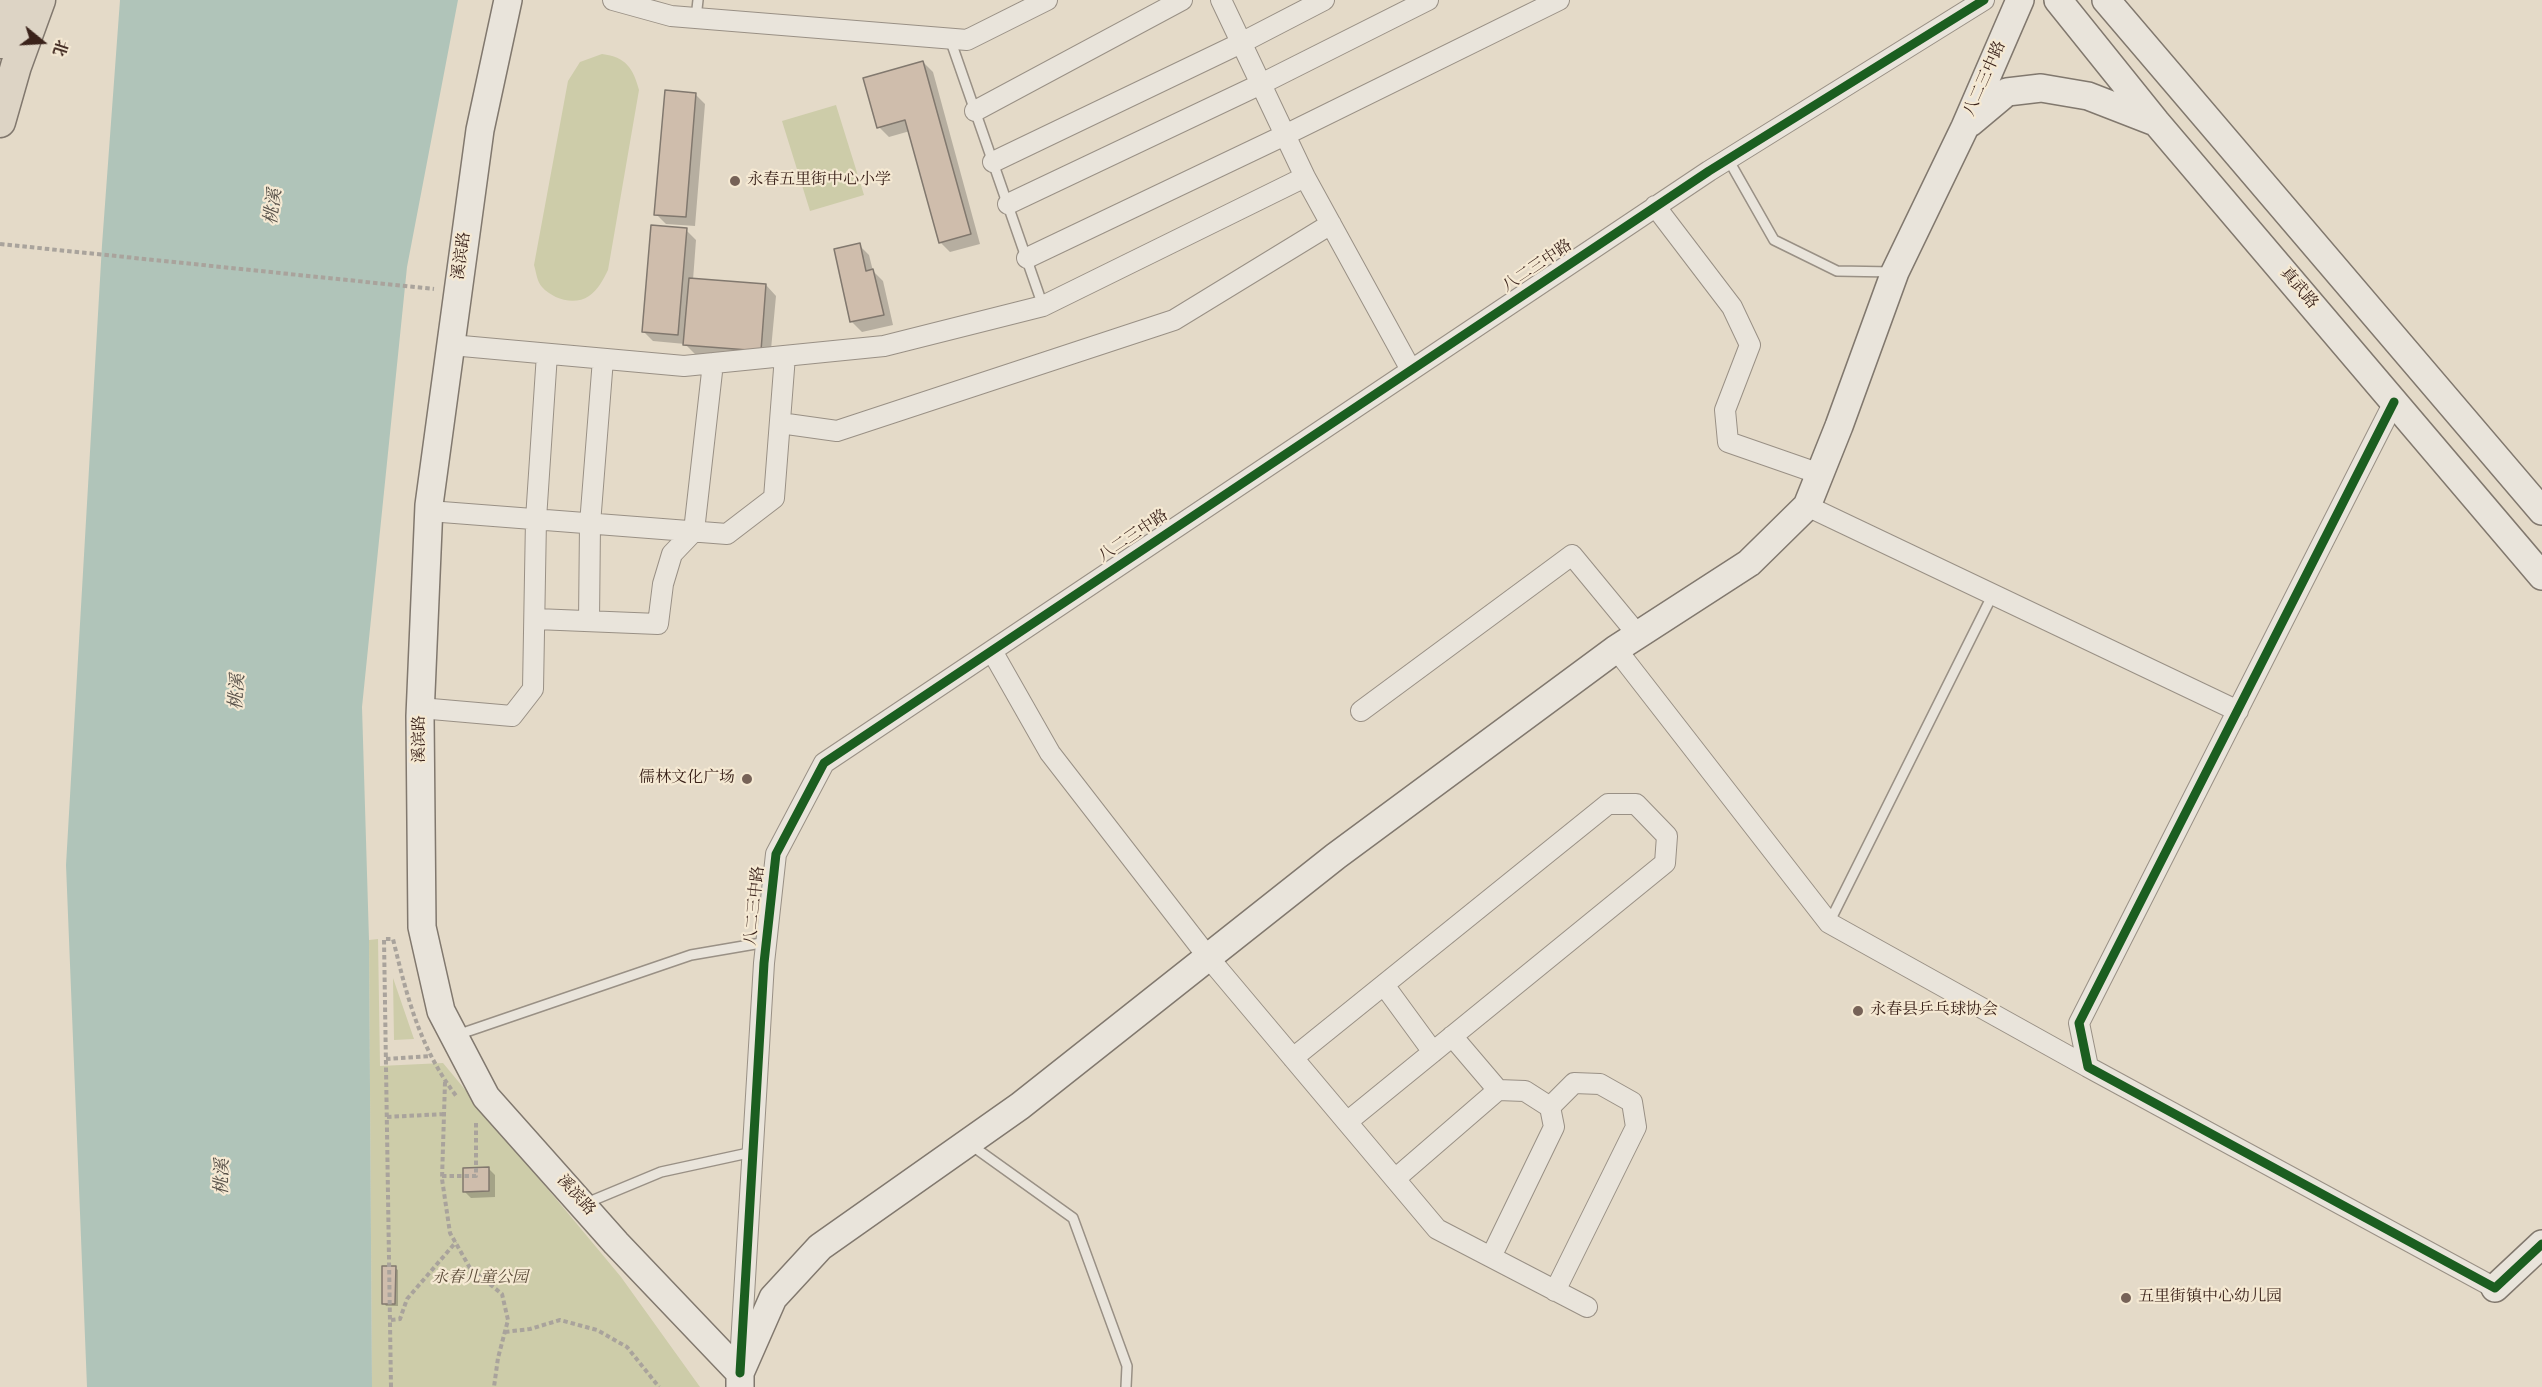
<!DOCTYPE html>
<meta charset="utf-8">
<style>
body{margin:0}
#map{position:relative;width:2542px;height:1387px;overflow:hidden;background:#e4dac8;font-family:Vollkorn,"Noto Serif SC",serif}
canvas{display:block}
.north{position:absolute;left:12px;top:12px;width:60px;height:60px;-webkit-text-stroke:4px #f5e9d3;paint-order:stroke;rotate:108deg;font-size:16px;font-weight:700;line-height:24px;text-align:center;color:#3a221a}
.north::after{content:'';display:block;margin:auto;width:21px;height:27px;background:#3a221a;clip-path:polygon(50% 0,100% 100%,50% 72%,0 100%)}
</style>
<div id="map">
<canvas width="2542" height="1387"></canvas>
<div class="north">北</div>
</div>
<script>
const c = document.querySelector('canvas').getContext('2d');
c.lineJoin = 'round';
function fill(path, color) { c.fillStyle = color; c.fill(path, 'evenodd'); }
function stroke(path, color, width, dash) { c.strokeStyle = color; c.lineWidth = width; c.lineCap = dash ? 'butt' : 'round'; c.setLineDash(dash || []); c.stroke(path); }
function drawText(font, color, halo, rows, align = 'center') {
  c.font = font + ' Vollkorn,"Noto Serif SC",serif'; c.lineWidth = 4.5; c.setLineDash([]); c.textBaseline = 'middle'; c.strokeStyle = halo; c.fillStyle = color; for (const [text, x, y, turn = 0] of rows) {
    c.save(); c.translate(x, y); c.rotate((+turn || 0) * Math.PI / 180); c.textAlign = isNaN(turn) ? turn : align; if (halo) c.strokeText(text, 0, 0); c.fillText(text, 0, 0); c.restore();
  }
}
fill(new Path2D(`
 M602 54C626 57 633 68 639 90L608 270C603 280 598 290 589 296 574 306 553 299 542 287 537 282 536 271 534 265L568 81 580 62Z
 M836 105 864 195 810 211 782 121Z
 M378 939 380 1066 443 1063 621 1277 700 1387H372L369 940Z
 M393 978 414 1039 394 1040Z`), '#cdcca9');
fill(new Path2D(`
 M120 0H458L407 267 362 707 369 940 372 1387H87L66 865 102 245Z`), '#b0c4b9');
fill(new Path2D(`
 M923 62 933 72 980 244 950 252 940 242 910 131 889 137 879 127Z
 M695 94 705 104 695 226 666 224 656 214Z
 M686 230 696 240 693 280 766 285 776 296 770 360 695 354 685 344 653 341 643 331Z
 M859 245 869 255 873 271 883 281 893 325 862 332 852 322Z
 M488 1168 495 1175V1197L471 1198 464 1191Z
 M395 1268 398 1270V1306H386L384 1303Z`), '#0003');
const building = new Path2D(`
 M923 61 971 234 939 243 905 120 877 128 863 78Z
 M665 90 696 93 686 217 654 215Z
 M651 225 687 228 678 335 642 332Z
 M860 243 866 271 873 269 884 315 850 322 834 249Z
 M689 278 766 284 761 351 683 345Z
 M489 1167V1191L463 1192V1168Z
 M382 1266H396L395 1304H382Z`);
fill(building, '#cfbdac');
stroke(building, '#81786e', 1.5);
const lane = new Path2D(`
 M696 18 698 0
 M950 39 1043 306
 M1728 159 1774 240 1837 271 1893 272
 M1829 923 1993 594
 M457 1035 691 955 767 942
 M971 1145 1073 1218 1127 1366 1126 1387
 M584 1204 661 1172 753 1152`);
const street = new Path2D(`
 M613 0 671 16 967 40 1047 0
 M1221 0 1305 177 1411 370
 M975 111 1182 0
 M993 162 1241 43 1324 0
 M1008 204 1261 84 1428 0
 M1655 206 1732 307 1750 345 1725 410 1728 442 1820 474
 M1027 258 1285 135 1559 0
 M451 345 684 366 884 346 1043 306 1305 177
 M2394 402 2079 1023 2088 1067 2495 1288
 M780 423 837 431 1174 320 1331 224
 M1807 506 2238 711
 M429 511 727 534 774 498 785 356
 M536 619 658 624 663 584 672 554 694 531 713 363
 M589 621 590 524 603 359
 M1616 649 1829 923 2088 1067
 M992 651 1050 753 1208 957 1437 1229 1587 1307
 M420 708 512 716 533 689 536 519 547 354
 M1361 711 1572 555 1638 635
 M1384 985 1433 1052
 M1452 1036 1498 1090 1525 1091 1550 1107 1554 1127 1491 1257
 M1293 1058 1608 804H1636L1667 836 1665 863 1347 1122
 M1550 1107 1574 1083 1600 1084 1632 1102 1636 1127 1555 1291
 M1395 1179 1498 1090
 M740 1362 764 963 776 854 824 763 1709 171 1984 0`);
const secondary = new Path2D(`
 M508 0 480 130 429 505 420 716 422 927 441 1011 486 1097 616 1243 740 1373
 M2058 0 2156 122 2542 576
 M2106 0 2542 511
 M1970 123 2007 92 2041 88 2088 96 2155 122
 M2495 1288 2542 1244
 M740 1387V1373L773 1298 820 1247 1020 1106 1336 856 1616 649 1749 563 1807 506 1839 426 1895 272 1965 127 2020 0`);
const primary = new Path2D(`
 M0 43 16 0
 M0 122 16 66 40 0`);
stroke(lane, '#999085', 12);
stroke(street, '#999085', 22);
stroke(secondary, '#81786e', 30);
stroke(primary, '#81786e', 33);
stroke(new Path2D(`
 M0 244 434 289
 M386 1059 430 1056
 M445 1082 442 1179 450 1233 470 1268 502 1294 508 1320 498 1358 494 1387
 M387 1117 444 1114
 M442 1176H476V1122
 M391 1320 400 1319 407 1299 456 1242
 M505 1332 530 1329 560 1320 597 1330 627 1347 659 1387
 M391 1387 384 939H393C407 997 420 1049 457 1097`), '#a9a39c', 4, [4.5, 3]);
stroke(lane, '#e9e4db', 9);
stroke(street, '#e9e4db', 20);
stroke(secondary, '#e9e4db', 27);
stroke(primary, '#ddd4c5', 30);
stroke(new Path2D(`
 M2394 402 2079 1023 2088 1067 2495 1288 2542 1244
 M740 1373 764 963 776 854 824 763 1709 171 1984 0`), '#1b5e20', 9);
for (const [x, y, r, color] of [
 [735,181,6,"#766257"],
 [747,779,6,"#766257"],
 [1858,1011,6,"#766257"],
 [2126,1298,6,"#766257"]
]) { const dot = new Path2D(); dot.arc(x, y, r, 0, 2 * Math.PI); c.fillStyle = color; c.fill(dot); stroke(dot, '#f5e9d3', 2); }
drawText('16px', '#3a221a', '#f5e9d3', [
 ["八二三中路",1986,79,-66],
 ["溪滨路",463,256,-82],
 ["八二三中路",1538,267,-34],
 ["真武路",2298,289,50],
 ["八二三中路",1134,537,-34],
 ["溪滨路",421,739,-90],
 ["八二三中路",756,906,-84],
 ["溪滨路",575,1196,48]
]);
drawText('16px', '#3a221a', '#f5e9d3', [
 ["永春五里街中心小学",747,181],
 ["儒林文化广场",735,779,"right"],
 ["永春县乒乓球协会",1870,1011],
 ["五里街镇中心幼儿园",2138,1298]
], 'left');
drawText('italic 16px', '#5a4a38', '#f5e9d3', [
 ["永春儿童公园",480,1279]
]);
drawText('italic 18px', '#575048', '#f5e9d3', [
 ["桃溪",275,207,-82],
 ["桃溪",239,692,-86],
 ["桃溪",224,1177,-88]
]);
</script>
